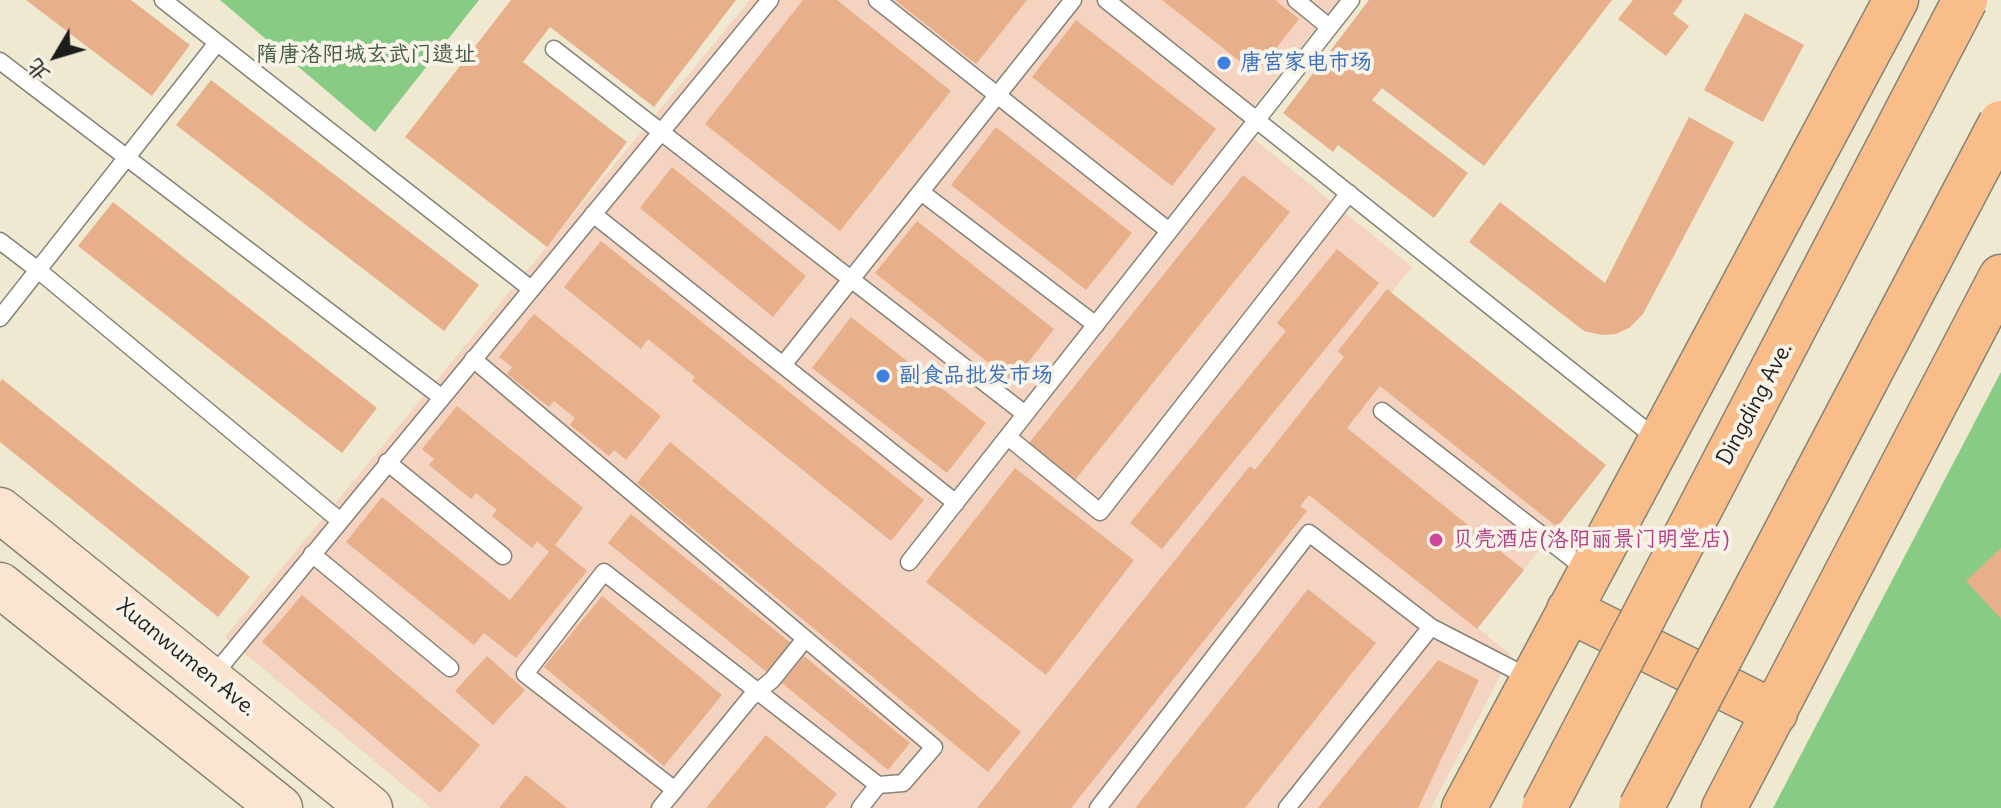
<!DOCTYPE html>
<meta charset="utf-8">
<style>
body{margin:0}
#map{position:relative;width:2001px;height:808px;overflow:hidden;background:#efe9d1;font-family:Delius,"LXGW WenKai TC",sans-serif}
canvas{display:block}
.north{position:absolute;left:16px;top:16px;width:80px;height:80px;-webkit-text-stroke:6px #f7f3e8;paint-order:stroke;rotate:232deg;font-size:22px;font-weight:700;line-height:32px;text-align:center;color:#1c1c1c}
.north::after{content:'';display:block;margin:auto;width:28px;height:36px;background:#1c1c1c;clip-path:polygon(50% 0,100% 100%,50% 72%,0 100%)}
</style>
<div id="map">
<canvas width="2001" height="808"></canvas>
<div class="north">北</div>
</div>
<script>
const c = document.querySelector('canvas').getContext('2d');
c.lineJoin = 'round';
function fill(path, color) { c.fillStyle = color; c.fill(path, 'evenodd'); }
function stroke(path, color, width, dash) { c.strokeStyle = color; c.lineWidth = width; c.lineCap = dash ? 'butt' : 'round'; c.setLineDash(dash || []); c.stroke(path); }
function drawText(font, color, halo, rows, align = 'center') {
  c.font = font + ' Delius,"LXGW WenKai TC",sans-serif'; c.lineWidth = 8; c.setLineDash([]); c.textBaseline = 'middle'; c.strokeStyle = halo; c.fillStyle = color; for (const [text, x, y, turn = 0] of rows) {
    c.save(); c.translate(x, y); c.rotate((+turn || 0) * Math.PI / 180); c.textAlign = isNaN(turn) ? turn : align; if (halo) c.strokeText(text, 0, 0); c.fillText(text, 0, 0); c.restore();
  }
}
fill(new Path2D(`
 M750 0H1339L1238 126 1412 267 1391 293 1606 465 1478 628 1511 655 1431 808H431L225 637Z`), '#f4d3c0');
fill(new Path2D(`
 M220 0H479L375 132Z
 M2001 372V808H1773Z`), '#88cb85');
fill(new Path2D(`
 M26 0H131L190 45 152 96Z
 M511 0H736L654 107 550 27 523 62 627 142 547 247 405 137Z
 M803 0H837L951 91 840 231 705 124Z
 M895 0H1027L976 64Z
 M1162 0H1275L1299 19 1256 74Z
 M1369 0H1612L1484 166 1382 88 1372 100 1468 173 1434 218 1338 145 1333 152 1283 113Z
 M1633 0H1683L1673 14 1689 26 1666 56 1618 19Z
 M1745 13 1804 45 1763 122 1704 90Z
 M1076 20 1216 129 1172 186 1032 77Z
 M211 80 479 285 444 331 176 125Z
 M1689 117 1734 142 1643 314 1629 328 1616 334 1602 335 1584 331 1469 242 1500 202 1605 283Z
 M996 127 1132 233 1086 290 951 185Z
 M672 167 806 276 773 317 640 208Z
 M1243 175 1290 212 1075 480 1029 443Z
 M113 202 377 408 342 453 78 246Z
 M917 221 1054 329 1013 382 875 273Z
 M601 241 924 500 891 541 692 381 695 377 648 339 641 349 564 287Z
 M1337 249 1379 283 1162 549 1130 523 1286 331 1277 323Z
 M1387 289 1606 465 1557 527 1380 386 1347 428 1524 570 1477 629 1309 495 1300 506 1307 511 1071 808H977L1250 466 1255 470 1311 399 1344 357 1338 351Z
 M534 314 661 416 626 460 614 450 609 456 570 425 575 418 554 401 549 407 507 374 512 367 499 357Z
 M851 317 986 423 947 473 812 368Z
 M2 379 250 577 218 617 0 442V382Z
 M457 406 583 508 555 545 587 571 516 658 484 633 474 645 346 542 382 497 510 600 549 552 537 541 532 548 492 516 497 510 476 493 471 499 429 465 434 459 422 449Z
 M670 442 1021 732 988 772 637 483Z
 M1015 468 1134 560 1046 675 926 582Z
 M631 514 792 644 768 673 608 543Z
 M2001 548V619L1966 581Z
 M1308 589 1376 643 1245 808H1135Z
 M302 595 480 745 440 793 262 642Z
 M602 596 722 695 664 766 544 667Z
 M487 656 525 690 493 725 455 691Z
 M804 656 910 743 888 770 782 683Z
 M1438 660 1479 680 1418 808H1318Z
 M766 735 837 794 825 808H706Z
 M526 775 567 808H499Z`), '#e8b08a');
const service = new Path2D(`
 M163 0 531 289
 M877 0 1169 231
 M1106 0 1658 440
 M1296 0 1329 27
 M554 49 1025 414
 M0 61 441 397
 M921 192 1096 325
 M593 214 956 503
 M0 241 38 270 339 520
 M0 318 217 43
 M473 359 934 747 903 783 878 785
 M783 365 1073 0
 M1382 411 1588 571
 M1008 437 1100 512 1349 193
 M387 462 503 556
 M312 554 450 668
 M909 562 1351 0
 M212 677 770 0
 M675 790 525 674 604 572 878 785 860 808
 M660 808 750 698 772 680 805 639
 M1098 808 1309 533 1431 627 1532 679
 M1287 808 1431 627`);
const secondary = new Path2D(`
 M0 510 370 808
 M0 585 280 808`);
const primary = new Path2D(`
 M1569 610 1775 713
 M1464 808 1896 0
 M1724 808 2001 277`);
stroke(service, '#868276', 19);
stroke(secondary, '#868276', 47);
stroke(primary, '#868276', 47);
stroke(service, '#fff', 16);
stroke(secondary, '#fce5d0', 44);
stroke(primary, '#f8bd89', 44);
const primaryBridge = new Path2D(`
 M1544 808 1965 0
 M1641 808 2001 123`);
stroke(primaryBridge, '#868276', 47, []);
stroke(primaryBridge, '#f8bd89', 44);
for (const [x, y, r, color] of [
 [1224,63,8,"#3f7fe0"],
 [883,376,8,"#3f7fe0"],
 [1436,540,8,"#d1479c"]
]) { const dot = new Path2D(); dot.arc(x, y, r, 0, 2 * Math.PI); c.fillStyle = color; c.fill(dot); stroke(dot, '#f7f3e8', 3); }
drawText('22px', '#425941', '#f7f3e8', [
 ["隋唐洛阳城玄武门遗址",366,55]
]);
drawText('22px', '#366cbe', '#f7f3e8', [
 ["唐宫家电市场",1240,63],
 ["副食品批发市场",899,376]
], 'left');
drawText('22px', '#1c1c1c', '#f7f3e8', [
 ["Dingding Ave.",1755,404,-62],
 ["Xuanwumen Ave.",186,658,39]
]);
drawText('22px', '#b23c85', '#f7f3e8', [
 ["贝壳酒店(洛阳丽景门明堂店)",1452,540]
], 'left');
</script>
